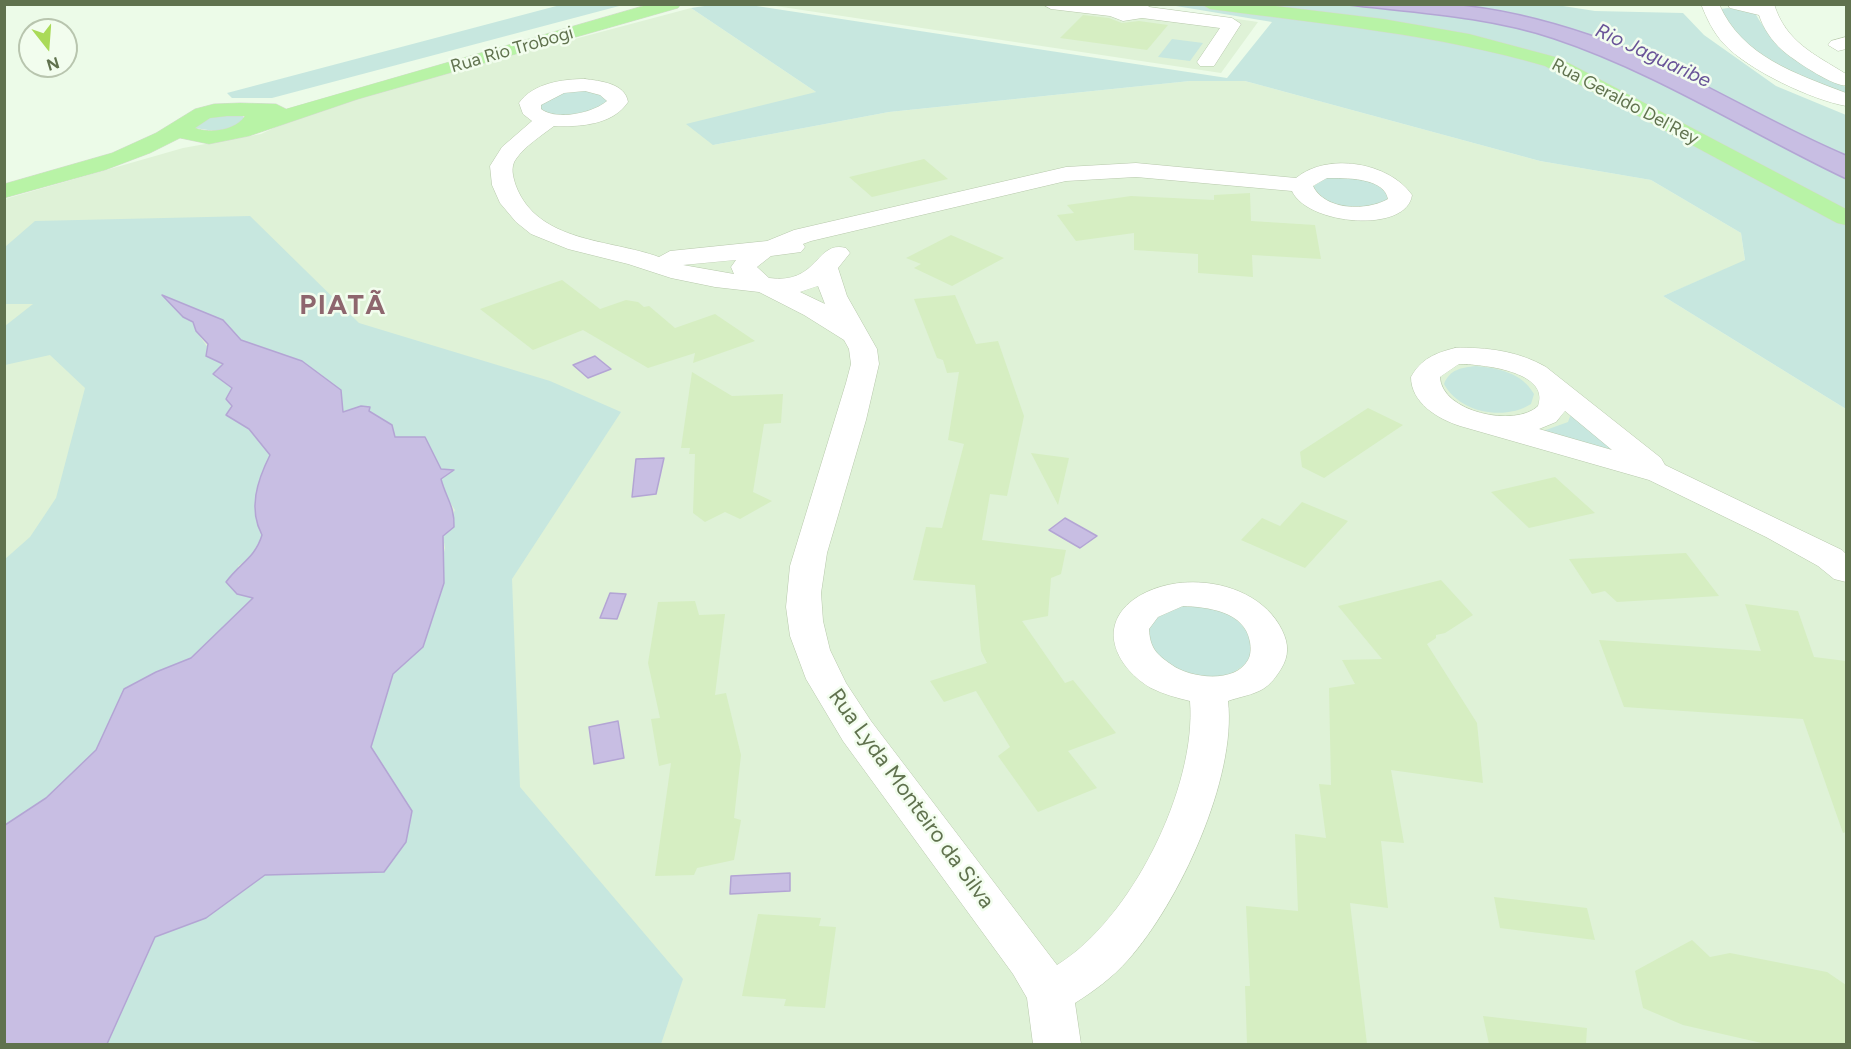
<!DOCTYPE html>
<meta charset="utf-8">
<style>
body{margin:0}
#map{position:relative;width:1851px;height:1049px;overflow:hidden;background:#ecfbe8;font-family:Figtree,sans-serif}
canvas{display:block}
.frame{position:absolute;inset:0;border:6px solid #60724e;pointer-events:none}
.north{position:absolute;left:18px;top:18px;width:60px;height:60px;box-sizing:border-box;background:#f2fdee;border:2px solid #b8c5ae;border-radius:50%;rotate:163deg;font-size:16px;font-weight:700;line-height:24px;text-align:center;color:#60724e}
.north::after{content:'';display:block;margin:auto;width:21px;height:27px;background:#aada58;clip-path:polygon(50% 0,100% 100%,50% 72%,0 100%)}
</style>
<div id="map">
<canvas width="1851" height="1049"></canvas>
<div class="frame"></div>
<div class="north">N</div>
</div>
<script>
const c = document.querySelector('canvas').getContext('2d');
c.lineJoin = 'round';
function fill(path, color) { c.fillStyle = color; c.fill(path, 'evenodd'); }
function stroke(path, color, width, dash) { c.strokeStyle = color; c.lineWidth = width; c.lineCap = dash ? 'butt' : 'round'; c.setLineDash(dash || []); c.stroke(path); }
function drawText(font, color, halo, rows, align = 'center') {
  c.font = font + ' Figtree,sans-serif'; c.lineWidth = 5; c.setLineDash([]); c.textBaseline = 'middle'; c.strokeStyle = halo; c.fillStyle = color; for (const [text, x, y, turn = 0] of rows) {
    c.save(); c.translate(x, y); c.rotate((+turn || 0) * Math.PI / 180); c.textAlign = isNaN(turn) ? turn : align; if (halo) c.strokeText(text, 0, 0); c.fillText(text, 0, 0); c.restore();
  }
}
fill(new Path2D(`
 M1133 4 1258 22 1221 73 769 5Z
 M691 8 816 92 713 145 889 112 1190 81H1245L1540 161 1651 180 1741 233 1745 261 1663 296 1846 409V1044H5V199L183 148 261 134 315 108Z`), '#dff2d7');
fill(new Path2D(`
 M564 4 623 5 272 98H232L227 93Z
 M1550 4 1595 11 1683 13 1704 35 1776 86 1846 115V409L1663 296 1745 260 1741 233 1651 180 1540 161 1245 81H1190L889 112 713 145 686 124 816 92 691 8 711 5H750L1227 78 1272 22 1170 5Z
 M1728 8 1755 13C1774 48 1811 70 1846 87V96C1800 76 1742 60 1721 9Z
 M1172 39 1203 43 1190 61 1158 57Z
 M585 90 597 92 608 101 605 107C585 112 557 124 539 108L540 102 557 93Z
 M212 115H242L246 121 221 132 195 128V125Z
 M1335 176 1363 178 1384 188 1389 200 1373 209 1332 206 1312 188 1323 178Z
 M250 216 359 323 550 381 621 412 512 579 520 787 683 979 661 1044H107L155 937 206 918 265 875 384 871 412 811 371 747 393 674 423 647 445 548 443 536 455 510 444 493 441 479 453 470H441L433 455 395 437 392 425 369 411 370 408 361 406 342 412 302 361 241 340 223 320 183 317 193 322C203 354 249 375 227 415L249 429 270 455C257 481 248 509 262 535L257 553 238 566 254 598 191 658 156 672 124 689 96 750 46 798 5 825 4 560 30 537 56 498 85 388 50 355 5 365V326L33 304H5V247L35 221Z
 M1476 366C1499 368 1522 373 1534 394L1531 404C1504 421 1460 413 1444 384 1450 369 1461 368 1476 366Z
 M1571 414 1617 452 1543 431 1568 422Z
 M1188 605C1223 609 1235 611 1254 642L1249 662 1228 676 1198 678 1168 668 1149 649 1147 628 1162 612Z`), '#c7e7df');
const water = new Path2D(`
 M1347 5C1382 4 1418 2 1452 4 1498 8 1547 20 1591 35 1680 65 1760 119 1846 155V179C1749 133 1656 73 1554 39 1489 17 1415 13 1347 5Z
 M162 295 223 320 241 340 302 361 341 390 343 412 361 406 370 407 369 411 392 425 395 437H425L441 469 454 470 441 479C446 498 455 507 454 527L443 536 444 583 423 647 393 674 371 747 412 811 406 842 384 872 265 875 206 918 155 937 107 1044H5V825L46 798 96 750 124 689 156 672 191 658 253 598 237 594 226 582C240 563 255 558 262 535 248 509 257 481 270 455L249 429 226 415 232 406 226 399 232 388 213 374 223 364 206 356 208 344 196 331 193 322 183 317Z
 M595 356 611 369 588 378 573 365Z
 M664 458 656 494 632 497 636 459Z
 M1065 518 1097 536 1080 548 1049 530Z
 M610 593 626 594 617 619 600 618Z
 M618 721 624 758 594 764 589 727Z
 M790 873V891L730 894 731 876Z`);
fill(water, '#c8bee3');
stroke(water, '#b3a5d4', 1.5);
fill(new Path2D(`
 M1083 15 1109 18 1122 23 1139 21 1168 25 1147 50 1060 38Z
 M924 159 948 179 872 197 849 177Z
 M1250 193 1251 221 1315 225 1321 259 1252 255 1253 277 1198 273V254L1134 250V233L1076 241 1057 215 1074 213 1067 205 1131 196 1214 200V195Z
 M951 235 1004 258 952 286 914 268 921 264 906 258Z
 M562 280 600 309 626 300 638 302 644 307 649 306 675 328 715 314 755 341 693 363 695 353 648 368 583 330 533 350 480 309Z
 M955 295 976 344 998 341 1024 416 1007 496 990 494 982 540 1066 550 1061 574 1051 578 1048 616 1022 621 1065 683 1073 680 1116 733 1068 751 1097 788 1038 812 998 756 1010 747 976 691 944 702 930 681 987 663 981 651 975 585 913 580 926 527 942 528 964 444 948 440 959 372 947 373 943 360 937 358 914 299Z
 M692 372 732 396 783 394 781 423 764 424 753 492 772 501 740 519 725 512 705 522 693 513 695 454H689L690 448H681Z
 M1368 408 1403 425 1324 478 1302 467 1300 452Z
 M1031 453 1069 458 1058 505Z
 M1555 477 1595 513 1529 528 1491 492Z
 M1302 502 1348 521 1305 568 1241 540 1262 518 1280 526Z
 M1686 553 1719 596 1617 602 1605 591 1592 594 1569 559Z
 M1441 580 1473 615 1445 633 1436 635V638L1427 644 1477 723 1483 783 1391 770 1404 843 1381 841 1388 908 1350 903 1367 1044H1247L1245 986H1250L1246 906 1298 911 1295 834 1326 838 1319 784 1331 785 1329 688 1355 684 1342 660 1382 659 1338 606Z
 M695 601 699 615 725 614 715 695 726 693 741 755 734 818 741 820 734 860 697 868 694 875 655 876 671 763 659 766 651 719 660 718 648 663 658 602Z
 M1745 604 1798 611 1814 657 1846 661V832L1843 833 1803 719 1624 707 1599 640 1761 651Z
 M1494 897 1587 908 1595 940 1500 928Z
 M758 914 821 918 819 926 836 927 825 1008 784 1006 786 999 742 996Z
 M1692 940 1710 957 1730 953 1827 972 1846 985V1044H1766L1683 1025 1643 1008 1635 971Z
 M1483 1016 1587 1028 1586 1044H1489Z`), '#d6eec2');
const minor = new Path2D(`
 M1042 4H1147L1149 7 1232 18 1241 24 1214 66H1200L1197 62 1220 28 1142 18 1123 21 1110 16 1051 9Z
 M1701 4H1719C1742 57 1797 74 1846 93V106C1812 100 1748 70 1724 44 1713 32 1707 19 1701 4Z
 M1727 4H1774C1786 42 1814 54 1846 74V85C1835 88 1792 59 1782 50 1772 41 1763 28 1759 15L1730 8Z
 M1846 37V49L1838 51 1828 45 1831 41Z
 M585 79C600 81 625 83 628 102 613 125 580 127 554 126 541 136 525 146 516 159 510 167 513 177 516 186 538 243 610 239 659 257L670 251 767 241 794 230 1066 167 1136 163 1296 178C1327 152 1389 162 1412 195 1407 234 1307 225 1292 191L1136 177 1066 181 811 241 803 244 805 247 801 252 771 256 757 267 769 278C819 285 815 240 846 248L850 253 838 268 847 296 877 349 879 364 866 420 827 553 821 593 823 621 830 650 846 683 871 721 1057 965C1131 920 1197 787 1190 701 1177 698 1163 694 1151 688 1118 669 1096 628 1133 600 1177 568 1258 580 1282 630 1289 644 1289 656 1281 669 1276 677 1271 684 1263 689 1253 695 1239 697 1228 701 1237 778 1179 903 1128 960 1112 978 1094 991 1075 1003L1081 1044H1033L1027 998 1013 974 843 741 806 679 790 636 786 607 790 566 846 383 851 364 849 349 844 340 804 315 759 292 715 287 671 278 628 264 568 249 531 234 516 222 500 203 492 185 490 166 502 147 532 121 523 114 519 103C533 83 563 79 585 79ZM585 91 600 95 607 101C593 113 557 121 541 109V105L564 93ZM1327 178C1344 178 1384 177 1388 199 1367 211 1325 211 1313 186ZM736 260 731 267 734 274 683 265ZM818 286 825 304 800 292ZM1183 606C1207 607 1245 611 1250 642 1251 648 1251 655 1248 660 1235 684 1190 678 1172 665 1156 654 1150 648 1149 629L1158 617Z
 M1455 348C1487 347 1518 351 1546 367L1661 458 1665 465 1842 550 1846 554V582L1834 579 1818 566 1766 537 1649 480 1460 426C1438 419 1411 403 1411 377 1421 359 1435 353 1455 348ZM1459 364C1480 364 1551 371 1538 406 1515 428 1441 412 1440 377ZM1565 411 1612 450 1539 429 1556 422Z`);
const major = new Path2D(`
 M650 4H681L678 8 358 99 249 136 209 144 180 138 150 153 105 170 4 198V184L112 153 156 133 195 109 214 104 240 103 276 104 286 109ZM227 116H245C236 130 211 134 195 128L210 118Z
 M1201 4H1259L1383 19 1469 34 1559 58 1846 209V225L1837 223 1545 66C1436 34 1323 24 1210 9Z`);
stroke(minor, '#b8c9ac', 1);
stroke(major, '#d6dad1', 1);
fill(minor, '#fff');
fill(major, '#b8f3a6');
drawText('18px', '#60724e', '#f2fdee', [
 ["Rua Rio Trobogi",512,50,-16],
 ["Rua Geraldo Del'Rey",1625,102,28]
]);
drawText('italic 20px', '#695498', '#f2fdee', [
 ["Rio Jaguaribe",1653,56,25]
]);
drawText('22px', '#60724e', '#f2fdee', [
 ["Rua Lyda Monteiro da Silva",911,799,54]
]);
c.letterSpacing = '1.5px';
drawText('bold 28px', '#8e666e', '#f2fdee', [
 ["PIATÃ",343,306]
]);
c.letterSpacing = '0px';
</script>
